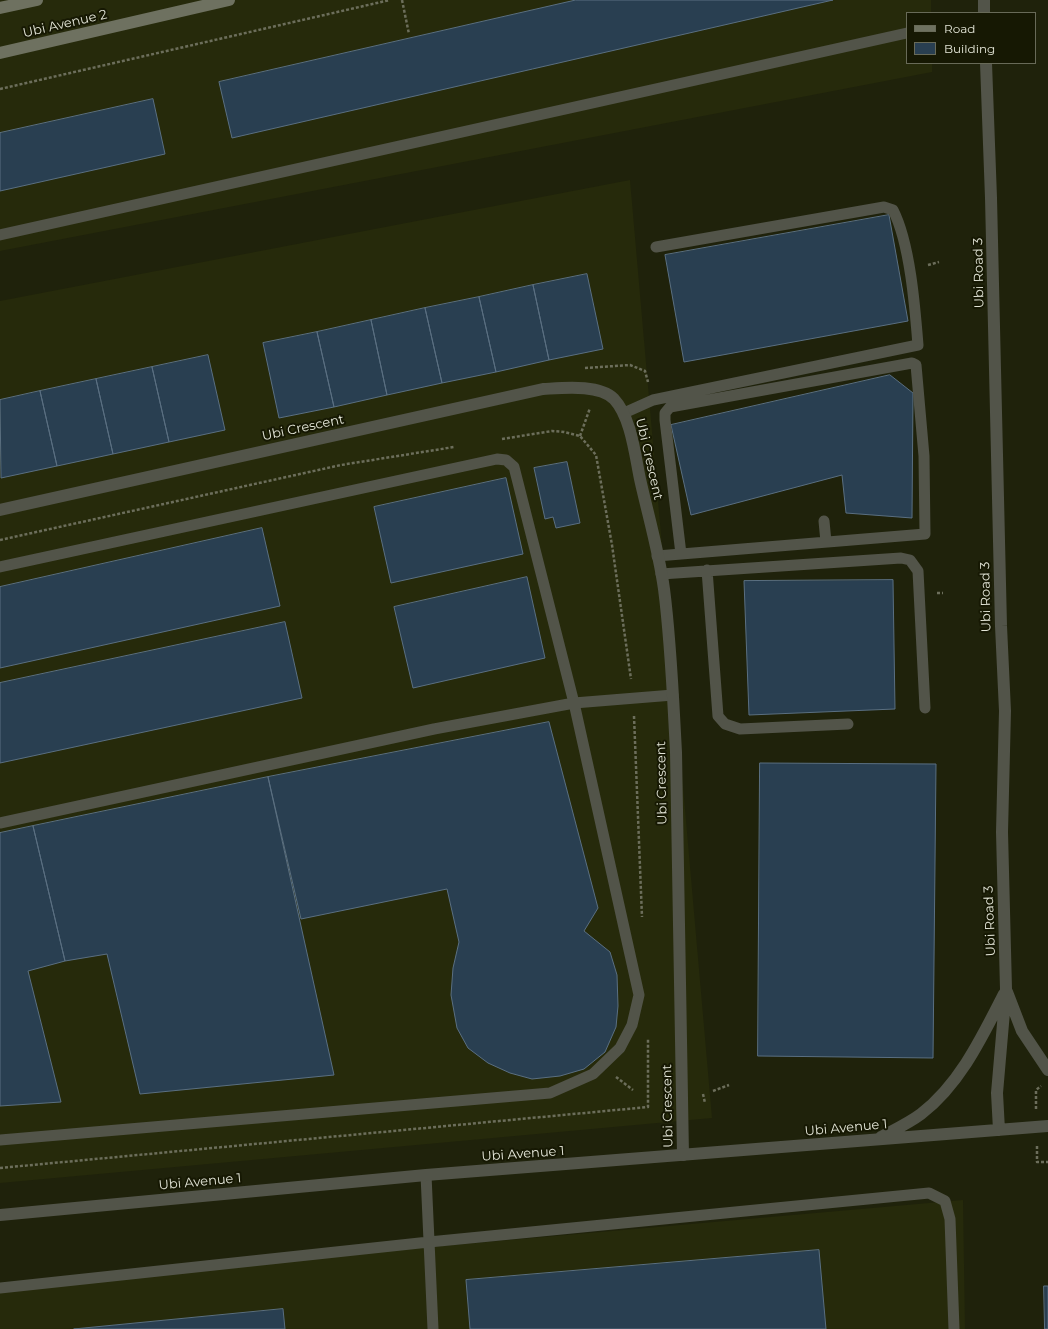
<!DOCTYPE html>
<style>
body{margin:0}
#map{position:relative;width:1048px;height:1329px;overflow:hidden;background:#1f220b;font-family:Montserrat,sans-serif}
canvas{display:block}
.legend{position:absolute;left:906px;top:12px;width:130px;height:52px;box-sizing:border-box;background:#161803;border:1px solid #686a58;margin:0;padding:5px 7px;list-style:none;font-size:12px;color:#e3e5d7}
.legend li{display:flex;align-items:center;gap:8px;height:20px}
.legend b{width:20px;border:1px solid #686a58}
</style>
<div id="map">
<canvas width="1048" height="1329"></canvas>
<ul class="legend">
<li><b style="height:5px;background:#6e7160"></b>Road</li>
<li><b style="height:11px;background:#293f51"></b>Building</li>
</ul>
</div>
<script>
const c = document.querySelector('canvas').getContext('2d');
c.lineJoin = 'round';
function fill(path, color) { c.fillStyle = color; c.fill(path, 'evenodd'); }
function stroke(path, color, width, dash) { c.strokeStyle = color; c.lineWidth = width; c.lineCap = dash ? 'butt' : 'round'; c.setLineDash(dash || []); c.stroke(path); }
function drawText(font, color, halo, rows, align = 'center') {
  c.font = font + ' Montserrat,sans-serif'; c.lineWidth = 4; c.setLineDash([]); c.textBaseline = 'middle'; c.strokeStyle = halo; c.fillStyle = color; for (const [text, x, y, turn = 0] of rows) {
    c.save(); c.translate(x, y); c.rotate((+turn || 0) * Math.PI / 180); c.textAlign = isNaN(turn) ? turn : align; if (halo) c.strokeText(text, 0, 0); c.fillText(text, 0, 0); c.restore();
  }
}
fill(new Path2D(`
 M0 0H931V13H907V63H932V72L0 251Z
 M630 180 712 1118 0 1183V301Z
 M963 1200 965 1329H0V1285Z`), '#262a0b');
const building = new Path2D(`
 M576 0H833L232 138 219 82Z
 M153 99 165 154 0 191V133Z
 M889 215 908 321 684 362 665 255Z
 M587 274 603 349 549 360 533 285Z
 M533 285 549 360 496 372 479 297Z
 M479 297 496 372 442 383 425 308Z
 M425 308 442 383 387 395 371 320Z
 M371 320 387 395 334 407 317 332Z
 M317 332 334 407 279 418 263 343Z
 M208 355 225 430 169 442 152 367Z
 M152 367 169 442 113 454 96 379Z
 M890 375 913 393 912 518 846 513 842 475 691 515 671 425Z
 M96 379 113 454 57 466 40 391Z
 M40 391 57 466 1 478 0 400Z
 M567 462 580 523 556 528 553 517 545 519 534 468Z
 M506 478 523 554 391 583 374 507Z
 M262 528 280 606 0 668V587Z
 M527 577 545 658 413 688 394 607Z
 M893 580 895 709 749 715 744 581Z
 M285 622 302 698 0 763V683Z
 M549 722 598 908 584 931 610 952 617 975 618 1006 616 1027 605 1052 584 1069 560 1076 532 1079 510 1073 488 1063 468 1048 457 1028 451 995 453 968 459 942 447 889 301 919 268 777Z
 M760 763 936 764 933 1058 758 1056Z
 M268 777 334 1075 140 1094 107 954 65 961 33 826Z
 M33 826 65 961 28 971 61 1102 0 1106V833Z
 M819 1250 826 1329H470L466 1280Z
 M1044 1286H1048V1329H1045Z
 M283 1309 285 1329H74Z`);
fill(building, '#293f51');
stroke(building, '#5a6f81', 1);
stroke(new Path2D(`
 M402 0 409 34
 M0 89 390 0
 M928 265 939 262
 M585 368 630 365 645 371 648 382
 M580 436 590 408
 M502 439 552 431 564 432 580 436 596 455 612 545 631 679
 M0 540 341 465 454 447
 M937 593H943
 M634 716 642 917
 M616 1077 633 1090
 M713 1091 729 1085
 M703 1094 705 1103
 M1036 1109V1090L1041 1086
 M1037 1146V1162H1048
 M0 1168 648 1107V1038`), '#6c6e5b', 2.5, [3, 2]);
stroke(new Path2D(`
 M0 235 907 33
 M624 413 653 400 918 345C915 307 910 243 893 210L884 207 656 247
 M824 521 826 542
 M657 556 925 534 924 456 916 365 912 363 670 407 665 413V420L681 554
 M0 567 497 459 506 460 514 467 574 703 639 995 632 1025 620 1048 593 1074 550 1093 0 1140
 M707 570 718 716 725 724 740 729 848 724
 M661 574 901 558 910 560 918 571 925 708
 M0 823 434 729 574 703 673 695
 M426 1175 433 1329
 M0 1288 429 1242 929 1193 945 1201 950 1219 954 1329`), '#525449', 11);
stroke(new Path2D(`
 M0 510 543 389C563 388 599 384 614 399 631 417 635 455 640 479 648 515 659 552 664 589 671 643 673 698 676 752L683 1155`), '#525449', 12);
stroke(new Path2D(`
 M984 0V13
 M986 63 991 198 1001 626 1005 711 1002 832 1006 989 997 1093 999 1130
 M1007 992 1022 1031 1048 1070
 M881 1137C894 1130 909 1123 921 1114 960 1084 982 1037 1004 994
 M0 1215 426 1175 1048 1126`), '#525449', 12);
stroke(new Path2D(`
 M0 8 37 0
 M0 53 229 0`), '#6e7160', 12);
drawText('13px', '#e3e5d7', '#161803', [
 ["Ubi Avenue 2",65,24,-13],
 ["Ubi Road 3",979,273,-91],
 ["Ubi Crescent",303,428,-12],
 ["Ubi Crescent",649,459,77],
 ["Ubi Road 3",986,597,-91],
 ["Ubi Crescent",662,783,-91],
 ["Ubi Road 3",990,921,-92],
 ["Ubi Crescent",668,1106,-91],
 ["Ubi Avenue 1",846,1128,-5],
 ["Ubi Avenue 1",523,1154,-4],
 ["Ubi Avenue 1",200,1182,-5]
]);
</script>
